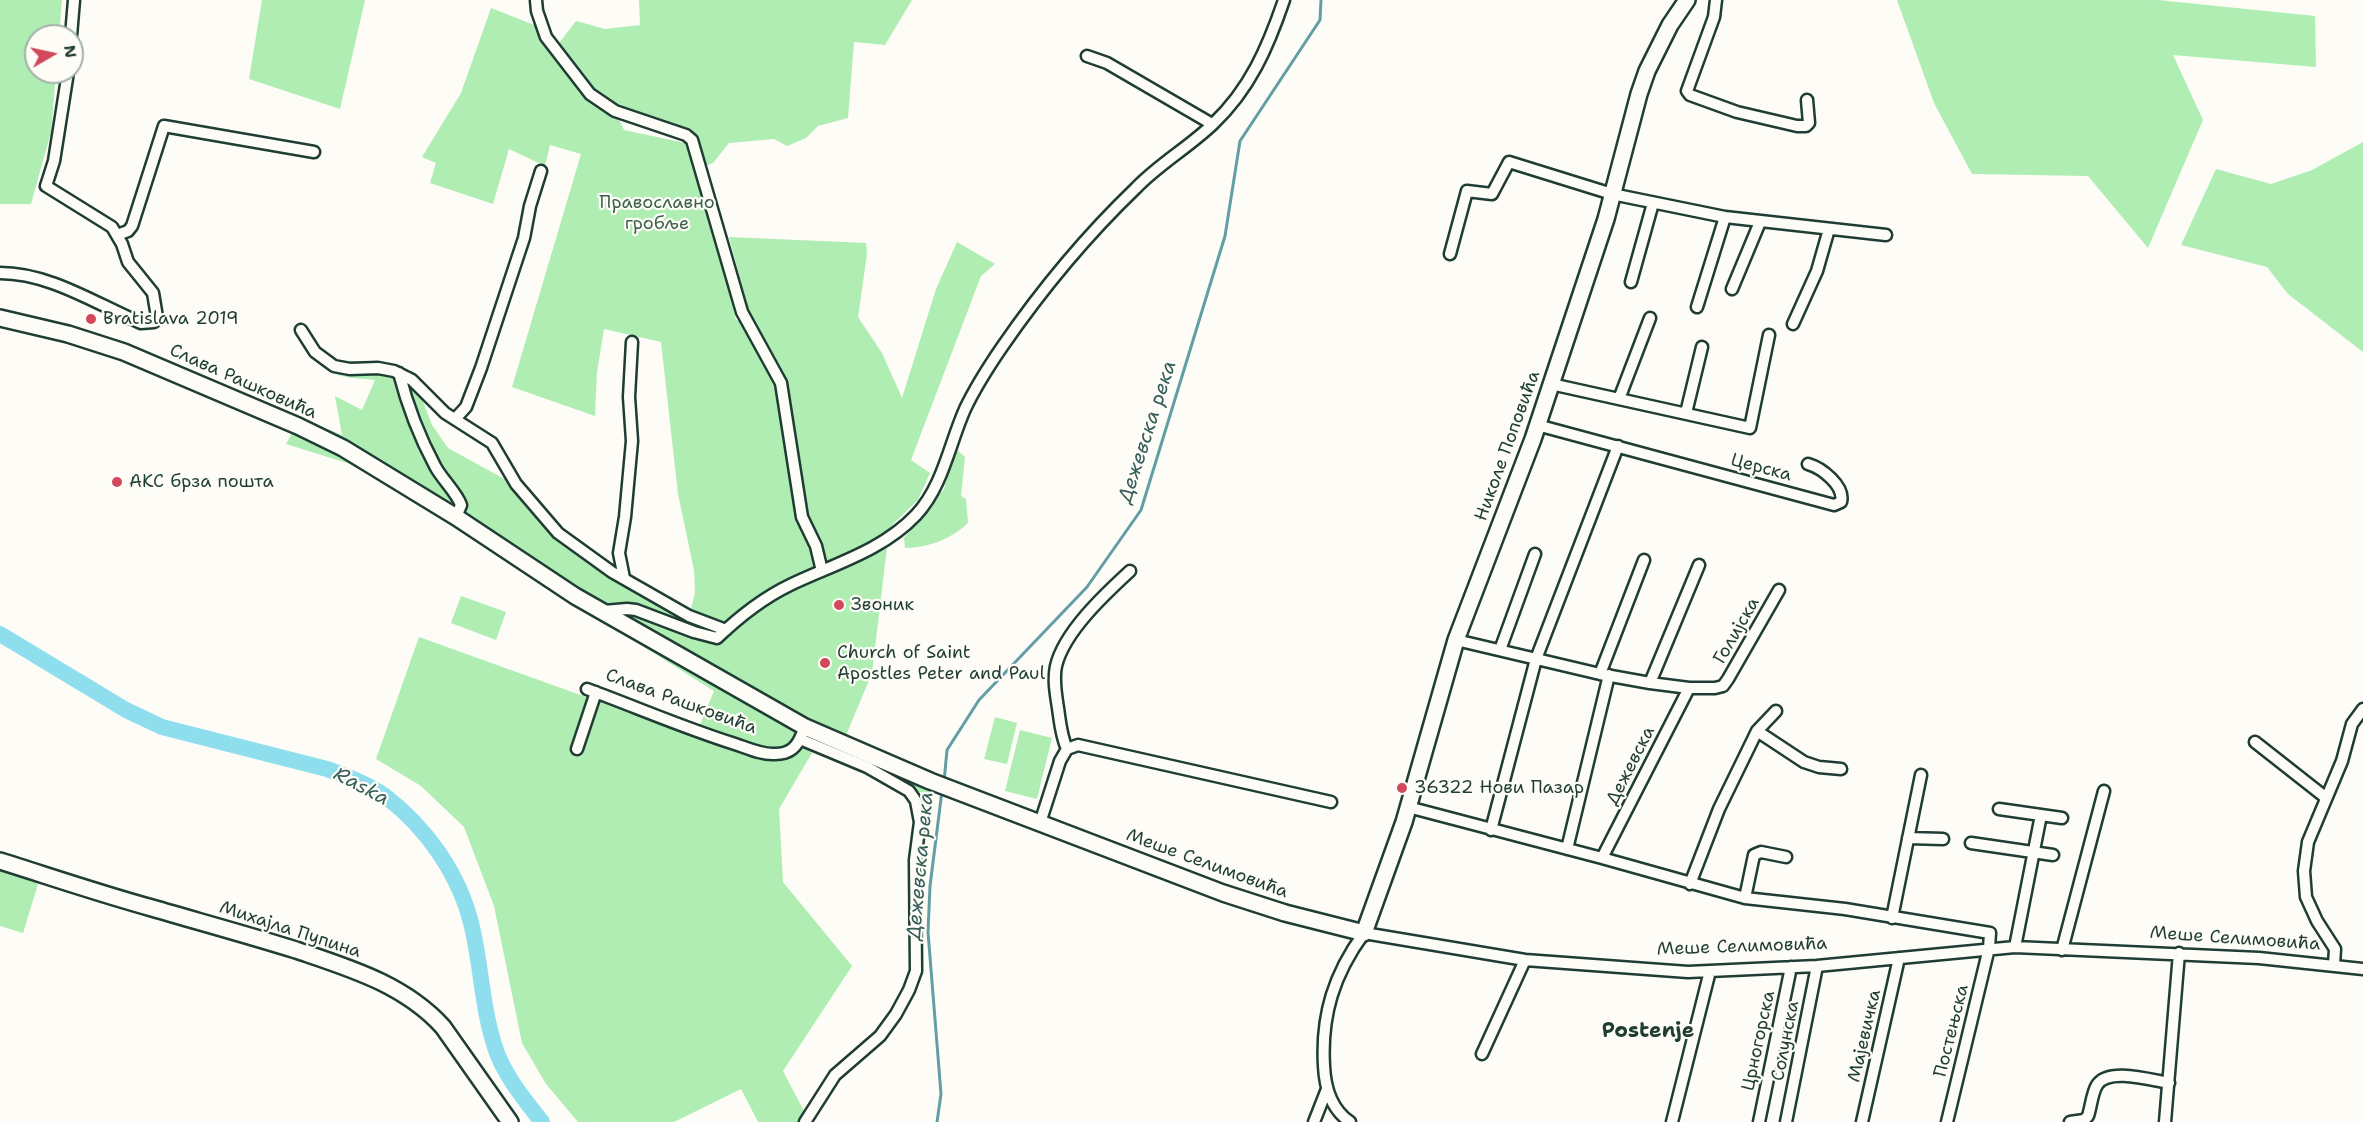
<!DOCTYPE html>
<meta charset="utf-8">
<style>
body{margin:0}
#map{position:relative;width:2363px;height:1122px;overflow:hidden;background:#fdfcf7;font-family:"Shantell Sans",sans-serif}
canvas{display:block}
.north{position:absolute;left:24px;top:24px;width:60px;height:60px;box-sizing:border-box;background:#fdfcf7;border:2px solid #a4b0a9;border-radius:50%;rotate:81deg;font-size:16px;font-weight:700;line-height:24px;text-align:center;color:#1f3d34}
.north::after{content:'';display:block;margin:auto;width:21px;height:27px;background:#d1495b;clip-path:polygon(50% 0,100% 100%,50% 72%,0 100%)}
</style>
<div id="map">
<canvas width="2363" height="1122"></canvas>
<div class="north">N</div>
</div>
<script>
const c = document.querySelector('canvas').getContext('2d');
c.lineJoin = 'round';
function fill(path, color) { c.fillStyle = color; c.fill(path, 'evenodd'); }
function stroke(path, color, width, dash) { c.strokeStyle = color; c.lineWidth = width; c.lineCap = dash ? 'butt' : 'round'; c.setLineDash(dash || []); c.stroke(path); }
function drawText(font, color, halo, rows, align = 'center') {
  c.font = font + ' "Shantell Sans",sans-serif'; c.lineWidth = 4.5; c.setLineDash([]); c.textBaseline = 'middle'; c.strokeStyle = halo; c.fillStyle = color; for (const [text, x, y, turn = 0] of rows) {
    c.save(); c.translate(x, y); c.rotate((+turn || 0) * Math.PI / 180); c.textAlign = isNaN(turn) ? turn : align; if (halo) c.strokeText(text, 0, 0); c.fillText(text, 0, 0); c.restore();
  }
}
fill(new Path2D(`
 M0 0H62L59 36H36V72H56L51 132 31 204H0Z
 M262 0H365L340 109 249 79Z
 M639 0H912L885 45 854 42 848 118 818 126 806 138 787 146 774 139 729 143 713 163 705 166 700 143 693 132 617 108 595 93 556 47 576 21 605 29 640 25Z
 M1897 0H2158L2315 16 2316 67 2173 55 2203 120 2148 248 2088 176 1972 174 1934 103Z
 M491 8 542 28 592 95 615 111 624 130 685 143 717 242 736 320H751L729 237 866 243 867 254 858 317 882 353 902 398 936 289 957 242 995 264 981 276 911 460 930 473 918 500 893 524 888 539 872 673 845 738 931 793 909 791 816 746 779 809 783 882 852 966 783 1071 804 1111 798 1122H758L741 1089 674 1122H578L546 1084 522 1043 494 906 464 827 421 786 376 759 419 637 586 697 590 686 699 727 714 691 370 475 350 464 286 444 293 431 159 377 163 359 342 435 335 396 362 410 375 380C337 376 333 379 305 351L313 344 333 360 375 362 407 371 424 383 419 391 432 425 448 448 508 481 553 528 689 616 695 593 694 570 678 494 661 342 604 329 597 372 595 416 512 387 581 154 550 145 545 166 509 149 493 204 430 183 436 163 422 157 461 93Z
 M2363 142V352L2288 294 2267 267 2181 245 2216 169 2271 184 2312 170Z
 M955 448 965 457 961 496 966 499 968 523C951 539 928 548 905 548L904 538 944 489Z
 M461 596 506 612 496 640 451 623Z
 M995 717 1017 723 1007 764 984 759Z
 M1020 730 1052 738 1037 799 1005 791Z
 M0 868 39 881 23 933 0 926Z`), '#afedb3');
stroke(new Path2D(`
 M944 782 947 750 979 700 1087 587 1141 510 1225 236 1240 141 1320 20 1321 0
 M937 1122 941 1094 928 932 930 886 942 791`), '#629ea4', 3);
stroke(new Path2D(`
 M0 634 126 710 162 727 327 769C346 776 368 784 385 796 427 828 460 875 472 927 482 969 482 1012 497 1053 507 1079 525 1100 542 1122`), '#8fdeee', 16);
const street = new Path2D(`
 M536 0 537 11 546 37 590 94 615 111 686 135 692 140 742 312 781 383 802 517 816 546 822 571
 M1716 0 1714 17 1687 91 1690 95 1737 112 1797 126H1806L1809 123 1807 100
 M71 36 74 0
 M1087 56 1107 63 1212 124
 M117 235 128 231 132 226 164 126 314 152
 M1450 254 1467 191 1492 194 1509 162 1612 194 1725 217 1886 235
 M0 273C50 273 96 304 141 323L154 322 157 317 153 293 128 262 122 244 112 227 46 186 54 161 68 72
 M1631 282 1653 203
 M1732 289 1760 222
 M1697 307 1725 217
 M1793 324 1817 271 1829 229
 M301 330 315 352 334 366 350 369 378 368 394 371 412 380 445 413 492 443 516 484 558 533 612 572 689 616 726 630
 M399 373C407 404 420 438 435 466 441 478 457 493 461 505L456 517
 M1551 384 1750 428 1769 335
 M1619 399 1650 318
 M1686 413 1702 347
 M455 419 466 407 481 368 524 238 530 206 541 171
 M1537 425 1834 505 1841 502C1845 486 1822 468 1808 464
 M624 578 619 553 625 517 632 441 629 397 632 342
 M604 611 627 609 636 610 694 632 717 638C739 617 763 598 790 585 834 564 882 551 916 515 943 486 949 445 965 409 975 388 989 366 1002 347 1042 289 1086 236 1136 188 1159 164 1189 147 1213 124 1250 89 1268 47 1284 0
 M1456 640 1600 674 1650 683 1689 688H1715L1723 686 1728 679 1779 590
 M1500 650 1535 554
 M1600 674 1644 560
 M1650 683 1699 565
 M587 689C636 707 684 728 735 744 747 748 762 755 775 754 790 754 797 747 802 734
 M1757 731 1804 762 1819 767 1841 769
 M800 739 867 767 909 791 916 801 920 822 915 860 916 971 909 990 896 1014 880 1036 835 1075 805 1122
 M2255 742 2325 797
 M577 749 596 692
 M1067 749C1061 736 1060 722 1058 708 1056 695 1053 680 1056 666 1064 632 1105 594 1130 571
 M1408 807 1602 858 1689 688
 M1999 809 2062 818
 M1040 823 1060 761 1067 749 1078 745 1331 802
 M1491 830 1536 659 1618 446
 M1908 838 1943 839
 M1971 843 2053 855
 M1567 849 1609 675
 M1602 858 1745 898 1845 909 1990 933 1989 948 1947 1122
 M1690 884 1719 809 1757 731 1776 711
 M1745 898 1754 855 1761 852 1786 857
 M1892 918 1921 775
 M2015 947 2041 815
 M2062 950 2104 791
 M2334 965 2335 949 2317 921 2306 897 2304 871 2308 842 2342 761 2352 724 2363 709
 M1482 1054 1525 960
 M1314 1122 1327 1089
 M1350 1122C1331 1109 1325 1088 1324 1066 1321 1015 1334 974 1364 933L1525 960 1688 972 1817 966 2015 947 2259 958 2363 969
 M1672 1122 1710 971
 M1759 1122 1791 967
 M1786 1122 1817 966
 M1862 1122 1899 958
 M2070 1122 2084 1120 2088 1116C2091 1107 2092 1093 2097 1085 2108 1067 2151 1080 2169 1083
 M2165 1122 2179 953`);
const secondary = new Path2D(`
 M0 318 68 334 124 352 298 426 343 448 456 517 575 596 805 727 930 781 1223 893 1285 913 1364 933 1404 822 1456 640 1533 439 1606 219 1639 94 1647 71 1670 25 1687 0
 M0 861C51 877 101 894 152 908 200 922 248 935 296 950 349 968 404 984 443 1027L510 1122`);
stroke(street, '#1f3d34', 15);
stroke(secondary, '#1f3d34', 20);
stroke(street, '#fdfcf7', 10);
stroke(secondary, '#fdfcf7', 15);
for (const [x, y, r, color] of [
 [91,319,6,"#d1495b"],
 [117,482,6,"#d1495b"],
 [839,605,6,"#d1495b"],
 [825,663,6,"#d1495b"],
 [1402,788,6,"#d1495b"]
]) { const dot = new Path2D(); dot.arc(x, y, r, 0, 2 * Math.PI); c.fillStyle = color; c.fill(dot); stroke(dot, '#fdfcf7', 2); }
drawText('18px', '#3c604d', '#fdfcf7', [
 ["Православно",657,203],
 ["гробље",657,224]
]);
drawText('18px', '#1f3d34', '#fdfcf7', [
 ["Bratislava 2019",103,319],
 ["АКС брза пошта",129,482],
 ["Звоник",851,605],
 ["Church of Saint",837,653],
 ["Apostles Peter and Paul",837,674],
 ["36322 Нови Пазар",1414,788]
], 'left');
drawText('18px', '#1f3d34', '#fdfcf7', [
 ["Слава Рашковића",243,382,24],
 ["Николе Поповића",1508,446,-70],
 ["Церска",1761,468,15],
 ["Голијска",1737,631,-60],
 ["Слава Рашковића",681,702,20],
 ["Дежевска",1631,766,-63],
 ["Меше Селимовића",1207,864,20],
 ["Михајла Пупина",290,930,18],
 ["Меше Селимовића",2235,939,4],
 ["Меше Селимовића",1742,947,-2],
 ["Постењска",1952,1031,-76],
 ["Мајевичка",1865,1036,-77],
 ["Црногорска",1759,1041,-78],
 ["Солунска",1786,1041,-79]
]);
drawText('italic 20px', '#355d59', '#fdfcf7', [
 ["Дежевска река",1148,432,-72],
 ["Raska",361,787,28],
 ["Дежевска река",921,866,-85]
]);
drawText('bold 21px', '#1f3d34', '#fdfcf7', [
 ["Postenje",1648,1032]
]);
</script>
